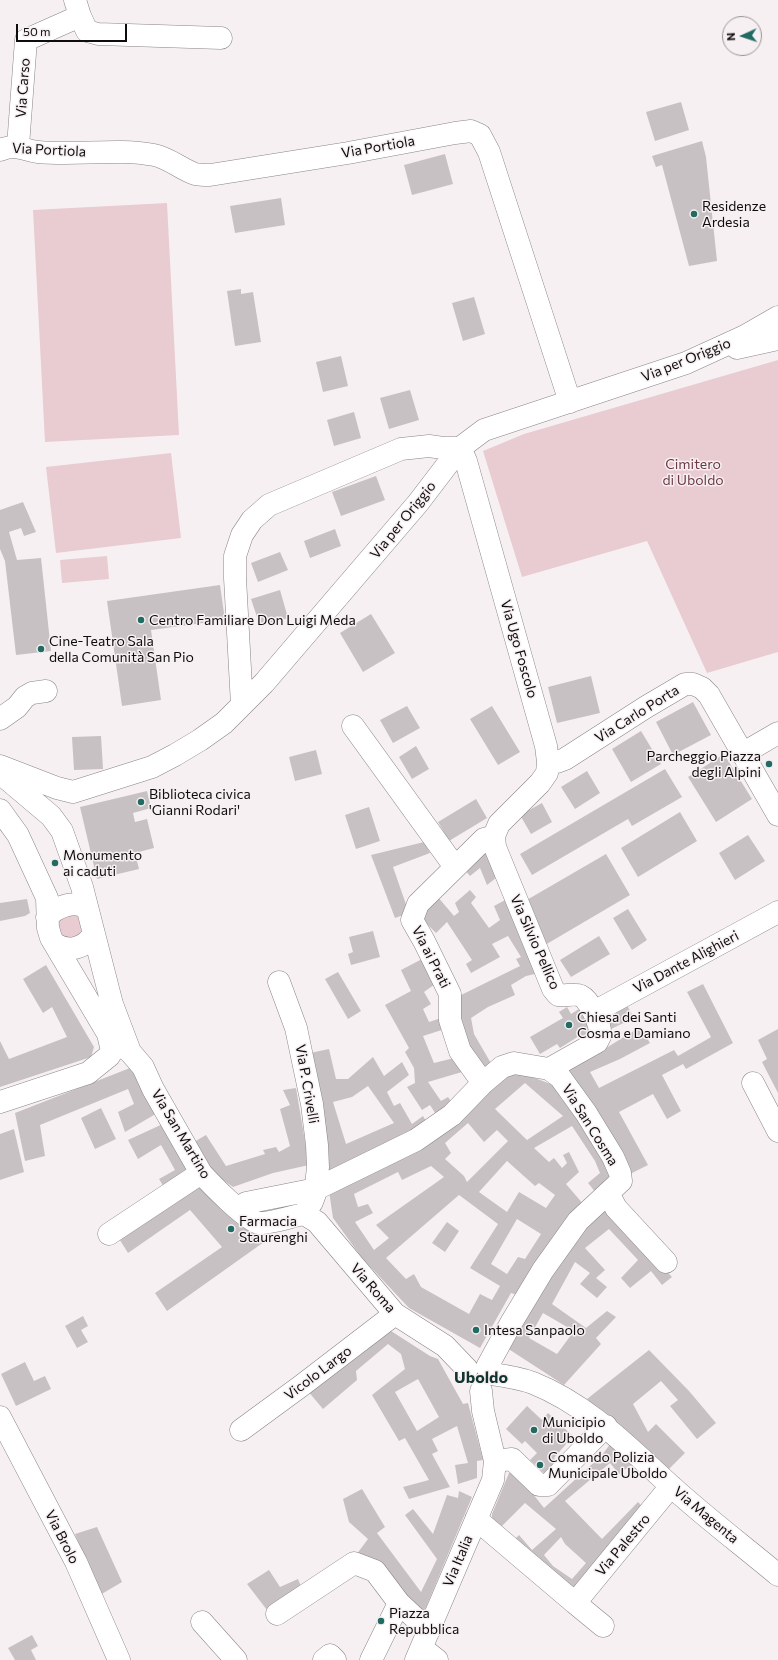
<!DOCTYPE html>
<meta charset="utf-8">
<style>
body{margin:0}
#map{position:relative;width:778px;height:1660px;overflow:hidden;background:#f7f0f2;font-family:Commissioner,sans-serif}
canvas{display:block}
.north{position:absolute;left:722px;top:16px;width:40px;height:40px;box-sizing:border-box;background:#f7f0f2;border:1px solid #9a9596;border-radius:50%;rotate:267deg;font-size:11px;font-weight:700;line-height:16px;text-align:center;color:#0e0c0d}
.north::after{content:'';display:block;margin:auto;width:14px;height:18px;background:#226b63;clip-path:polygon(50% 0,100% 100%,50% 72%,0 100%)}
.scale{position:absolute;left:16px;top:24px;width:111px;height:18px;box-sizing:border-box;border:2px solid #0e0c0d;border-top:0;padding-left:5px;font-size:12px;line-height:14px;white-space:nowrap;color:#0e0c0d;-webkit-text-stroke:3px #f7f0f2;paint-order:stroke}
</style>
<div id="map">
<canvas width="778" height="1660"></canvas>
<div class="north">N</div>
<div class="scale">50 m</div>
</div>
<script>
const c = document.querySelector('canvas').getContext('2d');
c.lineJoin = 'round';
function fill(path, color) { c.fillStyle = color; c.fill(path, 'evenodd'); }
function stroke(path, color, width, dash) { c.strokeStyle = color; c.lineWidth = width; c.lineCap = dash ? 'butt' : 'round'; c.setLineDash(dash || []); c.stroke(path); }
function drawText(font, color, halo, rows, align = 'center') {
  c.font = font + ' Commissioner,sans-serif'; c.lineWidth = 3; c.setLineDash([]); c.textBaseline = 'middle'; c.strokeStyle = halo; c.fillStyle = color; for (const [text, x, y, turn = 0] of rows) {
    c.save(); c.translate(x, y); c.rotate((+turn || 0) * Math.PI / 180); c.textAlign = isNaN(turn) ? turn : align; if (halo) c.strokeText(text, 0, 0); c.fillText(text, 0, 0); c.restore();
  }
}
fill(new Path2D(`
 M167 203 179 435 45 442 33 210Z
 M778 360V652L707 673 647 541 522 577 483 451 524 434Z
 M171 453 181 538 56 553 46 467Z
 M107 556 109 579 62 583 60 560Z
 M79 914 85 926 79 939 60 937 57 923 62 915Z`), '#e8ccd1');
fill(new Path2D(`
 M681 102 689 130 655 141 646 112Z
 M702 141 706 157 717 261 689 266 662 165 656 167 652 156Z
 M445 154 453 184 412 195 404 165Z
 M281 198 285 225 235 233 230 206Z
 M241 289V294L253 292 261 342 235 346 227 291Z
 M474 297 485 334 463 341 452 303Z
 M341 356 348 386 323 392 316 362Z
 M410 390 419 420 389 429 380 398Z
 M354 412 361 438 334 446 327 420Z
 M376 476 385 500 341 516 332 492Z
 M23 502 36 532 24 536 21 528 9 532 17 560 41 558 51 651 16 655 5 561 0 549V510Z
 M335 529 341 546 310 558 304 541Z
 M280 552 288 570 258 582 251 563Z
 M220 585 225 620 151 630 161 700 122 706 107 601Z
 M280 590 288 618 260 626 251 599Z
 M371 614 395 653 363 672 340 633Z
 M591 676 600 713 557 723 548 687Z
 M693 702 711 735 673 755 656 722Z
 M407 706 420 728 393 743 380 720Z
 M492 706 520 752 498 765 470 719Z
 M641 731 661 764 631 782 612 749Z
 M101 736 103 769 74 770 72 737Z
 M416 746 429 769 412 779 399 757Z
 M316 750 322 774 295 781 289 757Z
 M724 754 752 799 716 822 688 777Z
 M665 769 682 797 632 826 628 819 532 875 520 854Z
 M587 771 600 793 575 809 561 787Z
 M147 791 151 808 133 813 135 822 147 819 154 848 135 853 139 869 97 879 80 807Z
 M476 799 487 818 449 841 438 822Z
 M542 803 552 822 531 834 520 815Z
 M369 807 380 841 356 849 345 815Z
 M680 812 697 841 638 877 621 848Z
 M748 835 765 861 735 880 719 853Z
 M424 842 430 853 393 867 409 913 395 918 371 855Z
 M486 847 496 878 487 885 480 868 470 876 464 869Z
 M606 854 630 895 545 945 525 901Z
 M470 890 476 897 471 903 489 928 500 920 494 906 507 899 535 974 526 976 511 985 515 995 488 1007 471 1018 474 1034 492 1065 478 1072 453 999 520 966 516 959 521 957 508 936 492 944 500 957 471 973 466 964 472 960 447 922 436 933 419 916 437 896 454 916 459 912 455 903Z
 M27 899 30 913 25 916 0 921V903Z
 M628 909 647 940 632 950 613 918Z
 M373 931 380 957 351 965 348 954 353 952 349 937Z
 M599 936 610 954 571 977 560 960Z
 M424 958 438 982 424 992 431 1004 423 1009 429 1022 444 1017 448 1028 423 1036 434 1063 454 1058 462 1072 428 1082 441 1101 448 1097 453 1104 437 1116 430 1105 422 1110 407 1087 415 1083 414 1068 405 1052 409 1048 385 1005 411 991 401 970Z
 M46 965 94 1047 91 1057 0 1087V1041L9 1059 67 1037 52 1007 43 1013 23 979Z
 M338 972 361 1011 348 1019 325 979Z
 M703 984 733 1043 686 1069 683 1064 662 1075 681 1111 667 1119 653 1094 619 1112 648 1165 628 1175 566 1066 590 1058 640 1027 650 1043 620 1059 590 1072 599 1088 674 1050 678 1056 706 1040 711 1037 687 992Z
 M627 1005 634 1018 609 1030 603 1017Z
 M567 1007 571 1014 579 1009 592 1032 581 1039 579 1036 560 1048 557 1044 540 1054 530 1037 563 1018 559 1012Z
 M778 1029V1093L762 1062 767 1059 758 1040Z
 M329 1049 336 1079H348L373 1057 384 1076 402 1062 409 1075 387 1092 394 1106 400 1103 412 1124 423 1116 429 1126 330 1176 315 1111 324 1108 321 1104 310 1053ZM368 1086 394 1123 346 1144 333 1102 352 1097Z
 M130 1068 159 1112 125 1132 118 1112 134 1104 128 1089 40 1125 45 1156 25 1161 15 1113Z
 M500 1074 527 1075 561 1088 611 1170 609 1184 596 1193 588 1183 600 1173 595 1161 572 1126 534 1148 549 1162 554 1158 562 1168 567 1163 563 1155 569 1152 579 1172 566 1184 584 1205 520 1296 511 1293 480 1348 409 1308 362 1258 333 1218 329 1191ZM525 1083 563 1116 527 1140 495 1109ZM468 1123 484 1142 497 1130 508 1141 467 1182 464 1176 445 1159 451 1153 445 1143ZM507 1161 535 1186 539 1183 555 1195 546 1208 519 1192 507 1212 479 1192ZM431 1166 444 1177 376 1225 389 1238 374 1250 355 1222 373 1213 368 1204 358 1207 354 1194 398 1172 402 1180ZM459 1195 498 1224 470 1268 500 1286 492 1300 480 1294 469 1314 421 1287 414 1274 406 1279 386 1258ZM517 1219 541 1234 525 1259 518 1257 507 1274 491 1264Z
 M296 1088 309 1165 273 1173 233 1187 210 1171 194 1142 206 1135 226 1166 265 1154 263 1150 276 1147 279 1152 290 1146 280 1109 290 1105 283 1090Z
 M101 1108 116 1139 95 1149 81 1118Z
 M165 1123 193 1172 165 1189 159 1179 175 1170 161 1145 138 1159 128 1140Z
 M14 1129 24 1172 0 1180V1134Z
 M201 1181 264 1242 167 1311 155 1293 222 1247 190 1210 128 1253 118 1237Z
 M604 1206 672 1277 662 1285 651 1271 630 1288 621 1278 638 1260 609 1229 585 1248 605 1270 596 1278 607 1287 597 1298 580 1284 590 1273 575 1262 552 1304 586 1328 607 1311 616 1317 596 1338 601 1344 564 1385 507 1348 563 1252ZM543 1313 574 1331 557 1354 529 1338Z
 M447 1222 459 1231 445 1252 432 1243Z
 M83 1316 88 1326 81 1330 88 1342 77 1348 65 1326Z
 M386 1331H391L430 1356 438 1359 463 1404 468 1403 483 1460 477 1461V1478L458 1484 455 1465 468 1463 457 1426 432 1439 438 1451 432 1454 450 1487 409 1499 403 1487 429 1480 405 1438 399 1441 372 1395 405 1369 401 1354 388 1344 356 1371 357 1380 323 1409 307 1390ZM418 1379 439 1417 417 1431 395 1392Z
 M649 1350 689 1391 716 1423 697 1439 670 1406 678 1400 661 1381 633 1404 648 1432 656 1424 685 1453 665 1473 587 1399Z
 M25 1362 34 1381 45 1376 51 1389 16 1406 1 1374Z
 M527 1406 542 1420 548 1413 573 1436 554 1458 557 1461 545 1474 530 1460 537 1453 525 1441 522 1444 506 1429Z
 M611 1443 634 1463 619 1474 610 1463 565 1501 602 1539 638 1502 645 1509 576 1588 566 1592 512 1542 519 1535 532 1550 556 1529 525 1503 500 1528 492 1522V1514L509 1473 515 1471 544 1508 602 1455ZM561 1537 565 1544 586 1563 572 1579 553 1566 544 1555Z
 M362 1489 385 1527 377 1533 421 1592 437 1559 405 1515 413 1509 433 1534 447 1495 458 1498 459 1491 472 1497 421 1619 356 1555 368 1539 349 1522 343 1499Z
 M97 1527 122 1582 100 1595 75 1534Z
 M269 1570 280 1587 298 1579 303 1591 267 1610 247 1584Z
 M32 1635 38 1646 31 1650 36 1660H15L8 1648Z`), '#c8c1c3');
const minor = new Path2D(`
 M80 16 87 31 98 34 221 38
 M18 146 26 40 80 16 75 0
 M0 150C18 143 21 150 38 152 76 156 116 148 154 155 169 158 181 169 195 174 200 175 206 175 210 175L348 153 455 133 471 131 480 135 489 152 570 402
 M737 348 778 339
 M242 705 235 578V556L242 535 252 520 269 505 401 449 429 446 443 448H460L466 461 546 746 548 762 547 773 540 783 499 824 494 836 495 847 553 989 558 995C566 996 575 993 581 996 590 1000 602 1027 600 1036 599 1038 598 1040 597 1042L549 1069
 M0 719 17 707 25 697 32 693 46 691
 M353 726 455 867
 M742 754 778 733
 M548 762H557L565 759 646 707 685 684H693L702 688 709 695 778 815
 M0 766 57 788 73 792 152 767 175 755 200 740 224 723 264 683 418 503 460 448 484 430 686 363 745 336 778 317
 M0 773 51 816 62 831 82 887 112 1004 129 1049
 M0 810 18 835 47 898 48 928 51 938 108 1034 112 1051 109 1056 88 1073 0 1102
 M47 917C56 907 77 898 88 910
 M55 944C69 953 85 948 94 934
 M594 1012 778 912
 M108 1034 131 1053 143 1067 153 1089 201 1173C210 1183 248 1222 259 1223 269 1224 293 1216 304 1214L312 1202 315 1194 318 1167 317 1145 312 1104 296 1028 279 982
 M483 1083 460 1051 450 1020V994L424 941 412 920 418 904 484 839 494 836
 M753 1083 778 1131
 M608 1193 616 1208 666 1262
 M238 1209 246 1203 316 1189 416 1140 452 1115 483 1083 502 1067 514 1063 549 1069 560 1077 586 1113 613 1157 620 1173 621 1181 578 1221 543 1270 511 1323 487 1367
 M304 1214 317 1222 395 1314 445 1346 467 1369
 M109 1234 201 1173
 M492 1374C506 1376 520 1378 533 1383 588 1405 628 1447 671 1486 705 1517 742 1545 778 1575
 M0 1417 76 1562 119 1660
 M241 1430 301 1386 395 1314
 M495 1461 512 1459 539 1485H548L606 1426
 M476 1519 575 1603 671 1486
 M575 1603 603 1626
 M277 1614 354 1563 375 1571 399 1603
 M202 1622 236 1660
 M422 1648 437 1660
 M324 1660 330 1655 335 1660
 M371 1660 399 1603 429 1631
 M416 1660 493 1480 495 1461 483 1411 481 1391`);
stroke(minor, '#8a8485', 23);
stroke(minor, '#fff', 22);
for (const [x, y, r, color] of [
 [694,214,4,"#226b63"],
 [141,620,4,"#226b63"],
 [41,649,4,"#226b63"],
 [769,764,4,"#226b63"],
 [141,802,4,"#226b63"],
 [55,863,4,"#226b63"],
 [569,1025,4,"#226b63"],
 [231,1229,4,"#226b63"],
 [476,1330,4,"#226b63"],
 [534,1430,4,"#226b63"],
 [540,1465,4,"#226b63"],
 [381,1621,4,"#226b63"]
]) { const dot = new Path2D(); dot.arc(x, y, r, 0, 2 * Math.PI); c.fillStyle = color; c.fill(dot); stroke(dot, '#f7f0f2', 1.5); }
drawText('14px', '#0e0c0d', '#f7f0f2', [
 ["Via Carso",23,88,-86],
 ["Via Portiola",378,147,-10],
 ["Via Portiola",49,150,3],
 ["Via per Origgio",686,360,-22],
 ["Via per Origgio",403,520,-51],
 ["Via Ugo Foscolo",519,649,74],
 ["Via Carlo Porta",637,714,-32],
 ["Via Silvio Pellico",535,942,66],
 ["Via ai Prati",431,957,63],
 ["Via Dante Alighieri",686,962,-28],
 ["Via P. Crivelli",307,1084,80],
 ["Via San Cosma",590,1125,58],
 ["Via San Martino",181,1134,59],
 ["Via Roma",373,1288,49],
 ["Vicolo Largo",318,1373,-37],
 ["Via Magenta",706,1515,40],
 ["Via Brolo",62,1537,63],
 ["Via Palestro",623,1545,-50],
 ["Via Italia",458,1561,-67]
]);
drawText('14px', '#0e0c0d', '#f7f0f2', [
 ["Residenze",702,206],
 ["Ardesia",702,222],
 ["Centro Familiare Don Luigi Meda",149,620],
 ["Cine-Teatro Sala",49,641],
 ["della Comunità San Pio",49,657],
 ["Parcheggio Piazza",761,756,"right"],
 ["degli Alpini",761,772,"right"],
 ["Biblioteca civica",149,794],
 ["'Gianni Rodari'",149,810],
 ["Monumento",63,855],
 ["ai caduti",63,871],
 ["Chiesa dei Santi",577,1017],
 ["Cosma e Damiano",577,1033],
 ["Farmacia",239,1221],
 ["Staurenghi",239,1237],
 ["Intesa Sanpaolo",484,1330],
 ["Municipio",542,1422],
 ["di Uboldo",542,1438],
 ["Comando Polizia",548,1457],
 ["Municipale Uboldo",548,1473],
 ["Piazza",389,1613],
 ["Repubblica",389,1629]
], 'left');
drawText('14px', '#6c3a46', '#f7f0f2', [
 ["Cimitero",693,464],
 ["di Uboldo",693,480]
]);
drawText('bold 16px', '#123430', '#f7f0f2', [
 ["Uboldo",481,1378]
]);
</script>
